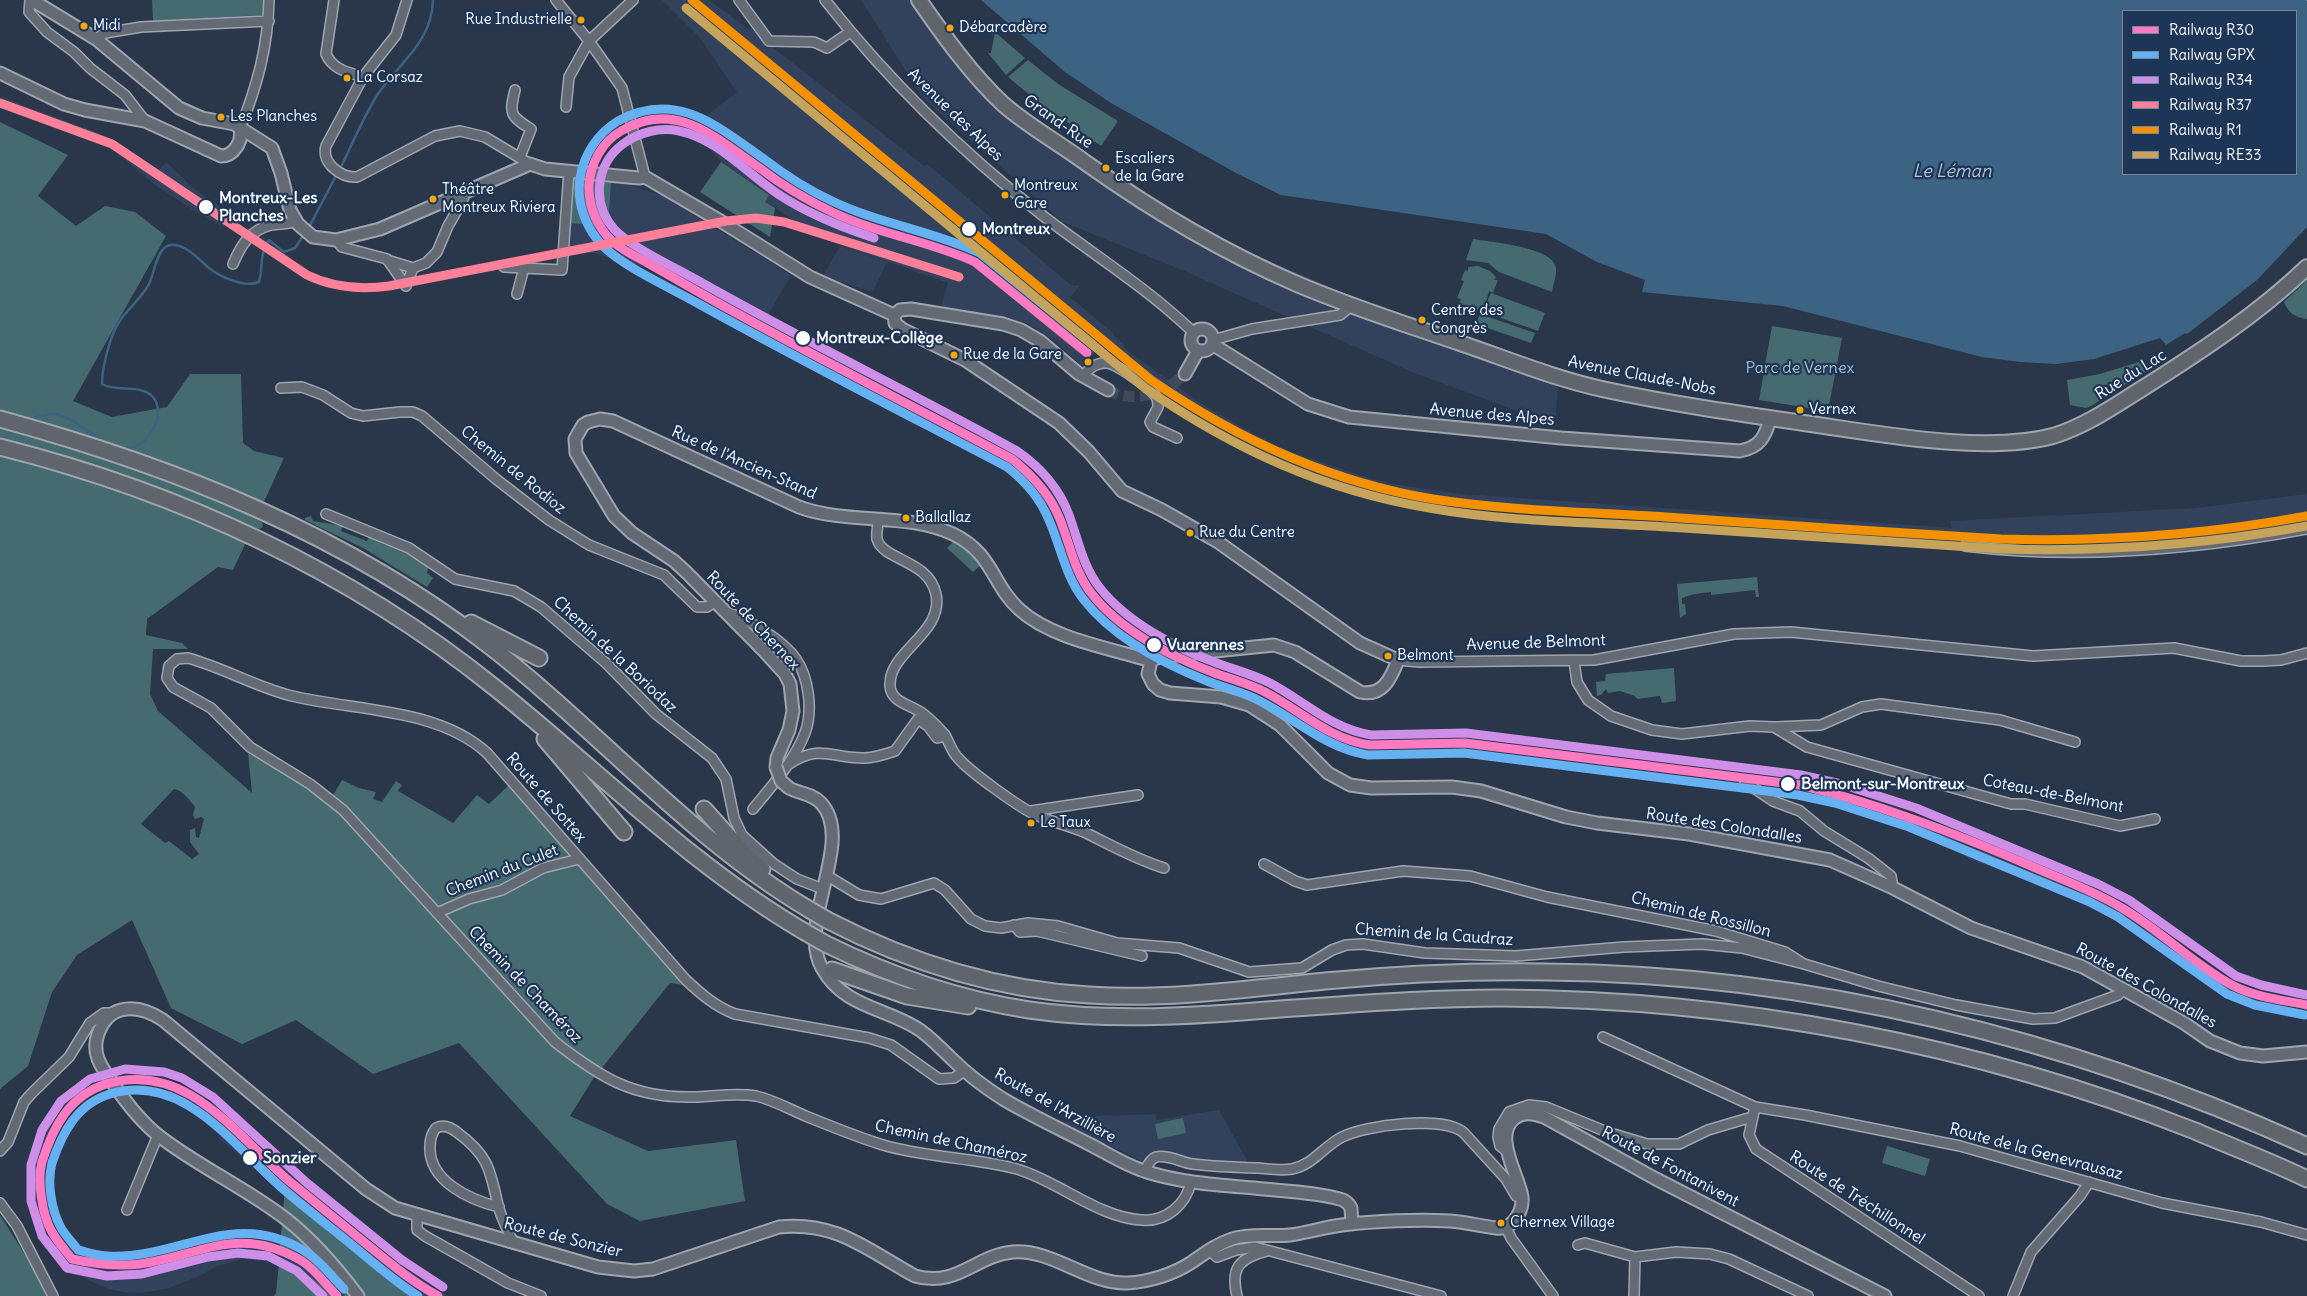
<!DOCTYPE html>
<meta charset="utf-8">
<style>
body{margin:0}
#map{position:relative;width:2307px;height:1296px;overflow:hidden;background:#2a374a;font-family:Delius,sans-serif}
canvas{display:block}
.legend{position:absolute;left:2122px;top:10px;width:175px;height:165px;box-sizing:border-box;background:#1d3557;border:1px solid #77869a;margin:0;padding:6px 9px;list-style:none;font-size:15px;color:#fff}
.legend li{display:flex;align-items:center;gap:10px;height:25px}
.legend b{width:25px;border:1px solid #77869a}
</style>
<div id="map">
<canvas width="2307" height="1296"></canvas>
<ul class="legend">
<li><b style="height:6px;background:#fe7ac1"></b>Railway R30</li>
<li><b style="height:6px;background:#66b1f2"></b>Railway GPX</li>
<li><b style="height:6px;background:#ce8fe9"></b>Railway R34</li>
<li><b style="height:6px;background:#ff8098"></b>Railway R37</li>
<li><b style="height:6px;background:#f39100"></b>Railway R1</li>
<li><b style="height:6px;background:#c6a45c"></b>Railway RE33</li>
</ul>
</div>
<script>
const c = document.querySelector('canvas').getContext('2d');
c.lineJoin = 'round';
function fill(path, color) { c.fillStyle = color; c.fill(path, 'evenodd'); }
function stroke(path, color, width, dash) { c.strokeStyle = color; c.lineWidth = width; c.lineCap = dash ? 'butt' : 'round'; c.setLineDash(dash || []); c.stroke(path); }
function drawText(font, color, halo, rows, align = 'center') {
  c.font = font + ' Delius,sans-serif'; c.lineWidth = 4.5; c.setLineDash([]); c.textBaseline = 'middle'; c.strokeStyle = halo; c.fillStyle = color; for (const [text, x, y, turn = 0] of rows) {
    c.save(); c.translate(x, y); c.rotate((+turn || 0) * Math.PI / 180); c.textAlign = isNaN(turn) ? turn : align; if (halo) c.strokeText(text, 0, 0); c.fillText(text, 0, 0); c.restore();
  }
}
fill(new Path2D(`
 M662 0H709L748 29 756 27 766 42 924 166 927 164 1071 285 1080 286 1070 297 1113 333 1112 334 1124 345 1125 349 1199 402 1252 433 1289 451 1365 477 1398 485 1461 494 1952 528 1951 521 2196 508 2307 494V525L2255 536 2108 547H2036L1459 508 1427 504 1360 489 1282 461 1245 443 1159 391 1105 348 1096 350 1082 366 1054 340 1027 323 940 310 948 283 795 229 796 222 765 201 769 195 721 162 694 130 687 125 678 123 667 121 657 124 655 115H665L685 117 697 123 737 92 700 38Z
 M861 0H928L993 102 1145 208 1558 384 1555 425 1412 372 1182 270 1063 222 923 98Z
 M0 97 96 132 159 170 166 162 192 187 233 216 231 220 228 225 223 227 193 210 155 185 110 147 0 108Z
 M572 178 623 183 663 196 791 275 765 320 695 281 566 246Z
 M840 246 887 262 873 292 823 276Z
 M691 281 769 325 770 324 796 338 798 336 809 342 808 344 872 381 1015 457 1059 498 1058 500 1072 541 1080 544 1082 566 1090 588 1104 604 1191 660 1210 669 1255 684 1324 727 1370 742H1403L1427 737 1461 739 1832 787 1918 818 2100 891 2132 910 2210 969 2246 990 2307 1002V1010L2241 994 2180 966 2119 920 2097 907 1969 859 1935 834 1887 820 1875 810 1836 798 1776 788 1772 798 1748 781H1735L1510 752 1483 753 1433 744 1399 749H1370L1346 745 1326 738 1282 705 1255 690 1192 670 1166 652H1157L1123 635 1125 632 1100 615 1077 586 1060 559 1038 507 1023 479 1011 466 993 452 686 289Z
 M144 1074 181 1084 194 1092 388 1256 436 1290 448 1296H422L415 1291 219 1139 226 1130 190 1098 153 1084 134 1082 107 1086 80 1099 63 1113 49 1131 45 1141 38 1176 41 1203 59 1236 74 1253 114 1272 159 1271 178 1267 200 1257 230 1247 251 1244 292 1248 311 1259 334 1281 345 1296H330L325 1289 289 1264 242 1259 217 1266 197 1277 169 1288 147 1292 129 1293 109 1289 88 1280 69 1267 43 1233 34 1213 30 1193 31 1175 33 1157 41 1134 58 1109 77 1090 102 1077Z
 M1219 1110 1249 1164 1189 1158 1161 1152 1142 1161 1061 1122H1096L1095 1116 1156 1114V1120Z`), '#33425c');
fill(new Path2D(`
 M152 0H264L263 15 153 21Z
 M995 32 1025 58 1006 75 988 53H991Z
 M1028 60 1058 84 1118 121 1101 146 1041 104 1008 77Z
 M0 122 68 155 38 196 76 226 105 206 135 212 166 236 73 401 112 417 167 407 190 374H241L243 443 254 451 284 458 256 519 262 522 263 527 259 529 253 527 233 570 218 567 147 619 146 635 182 643 188 649H153L150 694 158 711 252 793 248 753 250 741 332 797 342 780 359 788 376 792 373 799 382 802 396 781 402 785 398 791 453 823 477 795 489 804 509 785 684 985 670 983 593 1079 570 1116 648 1151 736 1140 745 1201 640 1221 607 1204 459 1043 373 1074 296 1020 242 1044 171 1008 132 920 77 955 52 992 28 1066 0 1089ZM174 789C184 791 189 800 195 807L193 815 195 819 201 817 204 819 199 838 196 837 195 828 190 830V842L199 854 192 859 169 841 165 843 141 824Z
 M721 162 769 195 765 202 775 208 770 237 700 192Z
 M576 179 611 183 609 212 613 224 611 226 569 223 572 181Z
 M1473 239C1490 242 1554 247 1556 268 1557 275 1553 284 1552 292L1499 272 1488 263 1466 260Z
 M1478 266 1490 271 1496 277 1494 280H1498L1493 293 1489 291 1484 308 1491 293 1545 313 1538 331 1481 311 1482 307 1480 306 1478 310 1459 303 1461 299 1457 298 1464 281 1461 280 1465 270 1468 271V267Z
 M2307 280V319C2295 318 2288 312 2284 302Z
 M1480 314 1535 333 1531 343 1476 324Z
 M1772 326 1842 338 1828 411 1759 400Z
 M2142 361 2147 371 2091 406 2086 408 2070 405 2067 380 2100 374Z
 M311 516 313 521 343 526 341 531 367 541 369 537 385 545 386 542C400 548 421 555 428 568L427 573 433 578 427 587 363 548 305 520V518Z
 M954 541 982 564 973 572 947 548Z
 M1757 577 1759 597H1756L1755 590 1711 595V592C1700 593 1692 594 1682 598V604H1685L1686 614 1680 618 1677 584Z
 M1674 668 1676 701 1662 703 1660 696 1637 699 1635 696 1620 691 1608 693 1606 689 1601 695 1597 696 1596 682 1605 681 1606 674Z
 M1183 1118 1186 1133 1158 1139 1155 1124Z
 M1887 1146 1930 1159 1925 1176 1882 1163Z
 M285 1188 415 1291 422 1296H345C329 1274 308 1250 280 1247Z
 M0 1215 51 1296H0Z
 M279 1263C297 1265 319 1281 330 1296H274L276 1293Z`), '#456a70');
fill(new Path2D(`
 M981 0H2307V227L2257 280 2187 334 2185 333 2166 345 2160 338 2094 359 2056 364 2020 362 1982 357 1783 306 1642 292 1645 280 1597 262 1546 234 1281 195 1236 173 1111 103 1065 72ZM2296 11V174H2123V11Z`), '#3d6382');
stroke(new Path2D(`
 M340 169C352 145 363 117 378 94 400 62 432 42 433 0
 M308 229 337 174
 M27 420C35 418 46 413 54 414 83 416 109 464 140 444 147 439 154 430 156 422 159 414 159 404 153 397 140 383 117 393 102 384 102 367 110 336 119 322 128 309 140 299 148 286 155 275 156 242 175 245 189 247 199 260 209 268 220 277 245 288 259 282 264 264 258 258 269 240L284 252 295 248 305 233`), '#3d6382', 2.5);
stroke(new Path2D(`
 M2306 0H2307`), '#b2c2cf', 1, [6, 5]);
stroke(new Path2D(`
 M1108 390C1134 404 1165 394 1185 374`), '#3f4b5c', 11, [11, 5.5]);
const street = new Path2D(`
 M30 0 29 12 47 32 74 52 90 68 125 95 145 121
 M334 0 326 54C333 70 348 72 363 77
 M407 0 396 35 363 77 326 146C321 163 341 178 357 177L435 136 460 131 485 137 530 164
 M556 0 589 41 622 88 645 177
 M739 0 769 41 814 42 827 48 850 32
 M825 0C888 80 962 152 1042 215 1092 254 1148 288 1194 333
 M96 39 105 33 141 27 269 21
 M515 90C509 114 510 116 531 129L520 157
 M566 107 569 77 589 41 633 0
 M240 129C257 86 268 47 269 0
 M336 240 342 247 387 259 406 286
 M387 260 413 268
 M233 264C241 245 250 230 271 225 280 223 288 225 295 221
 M504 267 562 270 569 171
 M406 286 413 268 426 263 437 252 448 226 462 202 466 191
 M517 294 524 268
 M1213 340 1252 329 1340 315 1351 306
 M1083 376C1088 369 1097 362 1106 363 1116 363 1148 387 1155 395 1158 399 1158 403 1158 407L1150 422 1153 427 1177 438
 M281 388 302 387 323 395 351 413 363 416 400 412H413L422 416 496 479 549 520 589 545 664 575 697 607H707L716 601
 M326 514 409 548 455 579 514 591 541 607 606 663 656 714 712 758 726 779 734 818 742 835 774 864 797 879 823 889
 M878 521C878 526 876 534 877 539 883 561 928 559 936 594 944 634 888 651 890 686 891 704 915 705 926 716 933 722 939 728 945 735 949 742 952 752 958 758 969 771 1021 809 1038 816 1053 822 1069 826 1084 832 1111 845 1135 859 1164 868
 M1965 546C2079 560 2194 550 2307 529
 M726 612C747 618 784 641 796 659 809 678 813 711 805 733 794 761 772 786 753 809
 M1398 660 1419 662 1594 660 1734 634 1791 632 2033 656 2174 648 2241 661H2263L2281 660 2307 653
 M1574 661 1577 682 1588 700 1611 716 1652 730 1682 734 1750 726 1774 727 1807 747 2011 804H2025L2120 826 2155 819
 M1776 727 1821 725 1862 707 1881 704 2000 720 2075 742
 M789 764C822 743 831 759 865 758 874 758 886 754 895 751L918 719 928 726 937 738 945 736
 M1745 782 1773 801 1800 811 1824 831 1868 858 1891 876 1893 888
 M1031 811 1138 795
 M1264 864 1295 881 1307 885 1403 871 1470 876 1547 897 1716 931 1785 952 1804 964 1878 986 1956 1005 2033 1019 2055 1018 2118 995 2124 989
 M826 875 859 895 881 899 934 883 945 890 971 919 985 926 1001 928 1028 923 1058 926 1117 943 1179 948 1249 972 1302 968 1332 950 1346 945 1363 944 1425 953 1516 956 1624 947 1702 944 1742 948 1804 964
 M437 913 469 899 502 890 543 868 579 859
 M1014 925 1020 932 1037 931 1142 956
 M1603 1037 1755 1107 1805 1115 1960 1146 2162 1203 2261 1222 2307 1235
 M964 1071 954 1078 939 1079 891 1045 869 1038 735 1014C716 1007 701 994 686 980L487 753C438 708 355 711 292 696 256 687 224 668 188 658L177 659 169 666 167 678 173 687 211 708 250 747 310 784 343 810 555 1042C600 1077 632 1098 692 1097 713 1097 735 1092 756 1096 774 1100 791 1110 808 1117 833 1127 857 1137 883 1145 927 1158 973 1157 1017 1169 1058 1181 1099 1218 1142 1220 1167 1222 1186 1204 1191 1182
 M1755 1107 1749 1135 1756 1149 1979 1296
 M0 1151 8 1142 24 1102 31 1094 69 1057 90 1023 104 1013H113
 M1508 1152 1500 1146 1498 1137 1499 1129 1509 1112 1529 1105 1546 1107 1607 1132 1647 1144H1679L1708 1130 1752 1117
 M1145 1171C1147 1166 1150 1159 1156 1157 1168 1154 1182 1163 1193 1164 1215 1167 1236 1167 1258 1168 1269 1169 1281 1171 1292 1169 1313 1165 1324 1146 1342 1137 1365 1125 1444 1115 1464 1133L1506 1179 1516 1196 1522 1197
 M0 1203 17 1226 53 1296
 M499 1207C470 1200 428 1181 430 1146 430 1139 432 1133 436 1128 444 1124 452 1128 458 1133 489 1156 490 1170 498 1205 501 1218 508 1230 513 1242
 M127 1210 158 1135
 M417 1216V1230L425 1236 508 1283 541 1296
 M1506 1227 1511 1238 1553 1296
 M1578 1245 1585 1243 1635 1257 1676 1252 1710 1254 1729 1259 1808 1296
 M1209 1250 1217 1257 1236 1250 1255 1247 1441 1296
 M1237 1296C1230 1267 1240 1258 1267 1251
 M1634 1296 1635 1257
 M2013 1296 2031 1252 2080 1196 2089 1182`);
const secondary = new Path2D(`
 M32 0 96 39 179 108 202 118 234 124 272 148 281 173 290 210 298 224 313 237 336 240 380 229 530 164 545 169 639 178 645 177 722 222 810 277 894 315
 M0 73 64 104 85 110 145 121 221 156C234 156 243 141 240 129
 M894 315 900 310 911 309 1003 324 1021 330 1040 341 1079 374 1108 390
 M1191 340a11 11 0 1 1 22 0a11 11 0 1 1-22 0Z
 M1212 344 1308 404 1349 417 1561 438 1740 451C1760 447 1765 437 1770 419
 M1185 374 1198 351
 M1151 661 1148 674 1153 684 1160 690 1170 693 1221 697 1249 705 1280 725 1328 773 1350 785 1371 788 1452 787 1481 791 1566 817 1597 823 1689 834 1830 860 1893 888 1971 928 2083 967 2184 1023 2210 1041 2240 1053 2263 1056 2307 1052
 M776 767 777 758 789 730 793 711 790 684 785 674 764 651 687 573 674 561 632 533 614 516 576 453 575 439 583 425 588 422 600 419 613 421 799 507C848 525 906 512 953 534 994 554 991 584 1020 610 1052 639 1110 648 1151 661L1156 658 1176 655 1274 645 1295 652 1360 692C1383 697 1391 678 1398 660L1360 643 1218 542 1162 510 1122 491 1089 452 1059 423 965 360 902 329 895 323 894 315
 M789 788C800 794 811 793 821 803 856 841 796 922 822 968 843 1006 881 1007 915 1027 929 1035 940 1048 952 1059 967 1074 984 1087 1003 1099 1030 1115 1060 1129 1089 1144 1107 1153 1126 1166 1147 1172 1182 1183 1218 1185 1254 1188 1280 1191 1319 1192 1343 1200 1347 1202 1349 1204 1351 1208L1352 1224
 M358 1296C337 1268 314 1241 286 1219 246 1188 199 1167 159 1136 141 1122 125 1101 112 1082 101 1067 91 1053 98 1034 102 1023 109 1013 121 1010 136 1006 151 1012 163 1020L366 1189 395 1208 598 1267 634 1271 653 1269 779 1227C837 1221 867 1250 915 1276 957 1288 976 1255 1013 1252 1053 1249 1087 1284 1127 1283 1149 1282 1174 1274 1192 1262 1205 1253 1217 1244 1232 1239 1251 1233 1271 1237 1290 1235 1307 1233 1325 1227 1342 1225 1374 1221 1418 1219 1450 1221 1465 1222 1481 1226 1496 1228 1502 1229 1508 1227 1513 1222 1519 1215 1523 1206 1522 1197 1519 1176 1492 1135 1515 1118 1524 1111 1534 1114 1544 1117L1656 1179 1885 1296`);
const primary = new Path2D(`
 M919 0C944 36 971 74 1003 104 1028 126 1059 143 1086 163 1152 210 1223 252 1297 284 1351 307 1405 324 1460 343 1507 359 1553 378 1602 389 1671 404 1741 414 1811 424 1881 434 1985 454 2053 436 2086 426 2114 406 2143 388 2200 352 2258 314 2307 267`);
const highway = new Path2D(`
 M0 419C175 467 347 535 491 647 600 732 690 839 810 910
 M0 447C179 492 350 571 494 687 598 770 690 865 805 932
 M471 623 539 658
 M545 739 624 832
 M704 809 738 847 762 869
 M827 920C908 962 998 990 1089 995 1168 1000 1247 989 1325 981 1399 974 1473 971 1546 972 1810 974 2068 1038 2307 1146
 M826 944C891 976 957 999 1029 1010 1112 1022 1196 1016 1280 1009 1354 1004 1427 998 1501 998 1737 999 1975 1044 2195 1131 2232 1147 2270 1161 2307 1179
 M832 970 907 996 968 1006`);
stroke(street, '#9fa5ae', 12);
stroke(secondary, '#9fa5ae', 15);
stroke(primary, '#9fa5ae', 18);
stroke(highway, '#9fa5ae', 19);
stroke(street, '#636a74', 9);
stroke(secondary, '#636a74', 11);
stroke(primary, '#5f656b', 14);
stroke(highway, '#5f656b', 15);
const secondaryBridge = new Path2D(`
 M776 767 781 781 789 788`);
const highwayBridge = new Path2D(`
 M810 910 827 920
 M805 932 826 944`);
stroke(secondaryBridge, '#9fa5ae', 15, []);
stroke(highwayBridge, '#9fa5ae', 19, []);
stroke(secondaryBridge, '#636a74', 11);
stroke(highwayBridge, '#5f656b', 15);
stroke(new Path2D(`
 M1087 353 975 262C929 241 878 234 832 212 807 200 783 186 761 169 717 139 676 98 621 131 602 142 591 163 589 184 588 206 597 227 612 241 622 250 634 256 646 262 667 274 688 286 709 298 809 354 911 405 1012 459 1032 475 1049 493 1059 517 1070 543 1074 572 1092 594 1120 630 1170 656 1212 672 1230 679 1248 683 1265 692 1301 711 1329 739 1370 745L1465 743 1800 785C1879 804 1954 833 2029 865 2060 879 2093 890 2122 908 2160 930 2192 963 2230 984 2253 997 2282 1000 2307 1005
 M337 1296C326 1285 315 1269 302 1261 239 1224 202 1255 140 1264 116 1267 95 1264 72 1259 65 1250 57 1241 52 1232 42 1215 37 1180 42 1162 53 1127 69 1096 106 1084 186 1060 236 1135 289 1181 312 1200 336 1219 359 1238 385 1259 409 1280 438 1296`), '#fe7ac1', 9);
stroke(new Path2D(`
 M1093 345 980 253C933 231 880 224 832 201 808 190 785 175 764 159 718 127 677 89 618 121 598 133 584 154 580 178 576 203 586 229 604 247 624 267 673 289 699 304 800 360 904 413 1007 467 1025 481 1040 498 1049 520 1061 547 1065 576 1084 600 1113 637 1164 664 1207 681 1225 688 1243 692 1260 701 1297 720 1326 748 1368 755L1464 753 1798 795 1835 803 1909 827 2090 902 2118 917 2227 994 2255 1005 2305 1015
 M344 1289C333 1278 322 1263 309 1254 236 1205 180 1260 108 1256 98 1256 87 1252 78 1250 72 1242 64 1234 60 1226 51 1208 47 1182 52 1163 62 1133 77 1104 110 1094 183 1072 233 1145 282 1188 305 1208 329 1226 352 1245 374 1263 394 1281 418 1296`), '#66b1f2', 9);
stroke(new Path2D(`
 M874 238C841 227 808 214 778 194 746 173 718 139 679 131 660 127 639 132 623 144 596 164 591 203 614 229 631 248 681 270 704 284 807 342 913 394 1017 451 1040 467 1059 488 1069 515 1078 539 1083 567 1100 588 1127 622 1174 647 1214 662 1232 669 1252 674 1270 683 1304 701 1332 729 1371 735L1466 733 1801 775 1841 784 1916 808 2098 884 2129 900 2236 976 2261 985 2307 995
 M323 1296 297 1271 268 1256 238 1253 208 1257 142 1274 107 1276 67 1268 42 1236 31 1201V1165L42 1130 61 1101 90 1079 125 1069 164 1072 182 1078 213 1097 307 1183 402 1260 443 1287`), '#ce8fe9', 9);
stroke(new Path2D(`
 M0 103 112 144 307 275C334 288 360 290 389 286L726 221 756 218 784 222 959 277`), '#ff8098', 9);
stroke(new Path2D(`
 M692 0 1151 380C1237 439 1329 482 1433 499 1510 511 1589 512 1666 517 1778 525 1889 532 2001 539 2104 542 2205 535 2307 516`), '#f39100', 9);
stroke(new Path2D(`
 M686 8 1145 388C1234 449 1322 490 1429 508 1507 522 1589 522 1668 527 1779 535 1890 542 2001 549 2104 552 2205 545 2307 526`), '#c6a45c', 9);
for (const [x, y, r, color] of [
 [581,20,4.5,"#f7a600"],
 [84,26,4.5,"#f7a600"],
 [950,28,4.5,"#f7a600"],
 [347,78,4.5,"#f7a600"],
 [221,117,4.5,"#f7a600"],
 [1106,168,4.5,"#f7a600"],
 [1005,195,4.5,"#f7a600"],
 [433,199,4.5,"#f7a600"],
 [206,207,8,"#fff"],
 [969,229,8,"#fff"],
 [1422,320,4.5,"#f7a600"],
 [803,338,8,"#fff"],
 [954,355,4.5,"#f7a600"],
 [1088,362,4.5,"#f7a600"],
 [1800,410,4.5,"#f7a600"],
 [906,518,4.5,"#f7a600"],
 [1190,533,4.5,"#f7a600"],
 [1154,645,8,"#fff"],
 [1388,656,4.5,"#f7a600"],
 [1788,784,8,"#fff"],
 [1031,823,4.5,"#f7a600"],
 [250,1158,8,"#fff"],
 [1501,1223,4.5,"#f7a600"]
]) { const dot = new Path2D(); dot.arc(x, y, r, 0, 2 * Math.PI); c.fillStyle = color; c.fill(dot); stroke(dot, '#1d3557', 2); }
drawText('15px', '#fff', '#1d3557', [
 ["Rue Industrielle",572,20,"right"],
 ["Midi",93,26],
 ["Débarcadère",959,28],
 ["La Corsaz",356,78],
 ["Les Planches",230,117],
 ["Escaliers",1115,159],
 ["de la Gare",1115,177],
 ["Montreux",1014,186],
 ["Gare",1014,204],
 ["Théâtre",442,190],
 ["Montreux Riviera",442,208],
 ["Centre des",1431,311],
 ["Congrès",1431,329],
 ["Rue de la Gare",963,355],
 ["Vernex",1809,410],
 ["Ballallaz",915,518],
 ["Rue du Centre",1199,533],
 ["Belmont",1397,656],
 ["Le Taux",1040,823],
 ["Chernex Village",1510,1223]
], 'left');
drawText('16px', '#fff', '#1d3557', [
 ["Avenue des Alpes",955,115,44],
 ["Grand-Rue",1058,122,35],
 ["Rue du Lac",2131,375,-32],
 ["Avenue Claude-Nobs",1642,376,11],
 ["Avenue des Alpes",1492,415,5],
 ["Rue de l'Ancien-Stand",744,463,24],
 ["Chemin de Rodioz",513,470,39],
 ["Route de Chernex",753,621,47],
 ["Avenue de Belmont",1536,643,-2],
 ["Chemin de la Boriodaz",615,655,43],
 ["Coteau-de-Belmont",2053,794,11],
 ["Route de Sottex",546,798,49],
 ["Route des Colondalles",1724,826,9],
 ["Chemin du Culet",502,871,-21],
 ["Chemin de Rossillon",1701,915,14],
 ["Chemin de la Caudraz",1434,935,4],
 ["Chemin de Chaméroz",525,985,46],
 ["Route des Colondalles",2146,986,29],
 ["Route de l'Arzillière",1055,1106,29],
 ["Chemin de Chaméroz",951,1142,12],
 ["Route de la Genevrausaz",2036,1152,15],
 ["Route de Fontanivent",1670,1167,28],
 ["Route de Tréchillonnel",1857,1198,33],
 ["Route de Sonzier",563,1238,14]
]);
drawText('bold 16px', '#fff', '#1d3557', [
 ["Montreux-Les",219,198],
 ["Planches",219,216],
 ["Montreux",982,229],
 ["Montreux-Collège",816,338],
 ["Vuarennes",1167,645],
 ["Belmont-sur-Montreux",1801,784],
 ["Sonzier",263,1158]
], 'left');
drawText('16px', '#adc0c1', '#1d3557', [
 ["Parc de Vernex",1800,368]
]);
drawText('italic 18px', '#b2c2cf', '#1d3557', [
 ["Le Léman",1952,172]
]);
</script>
